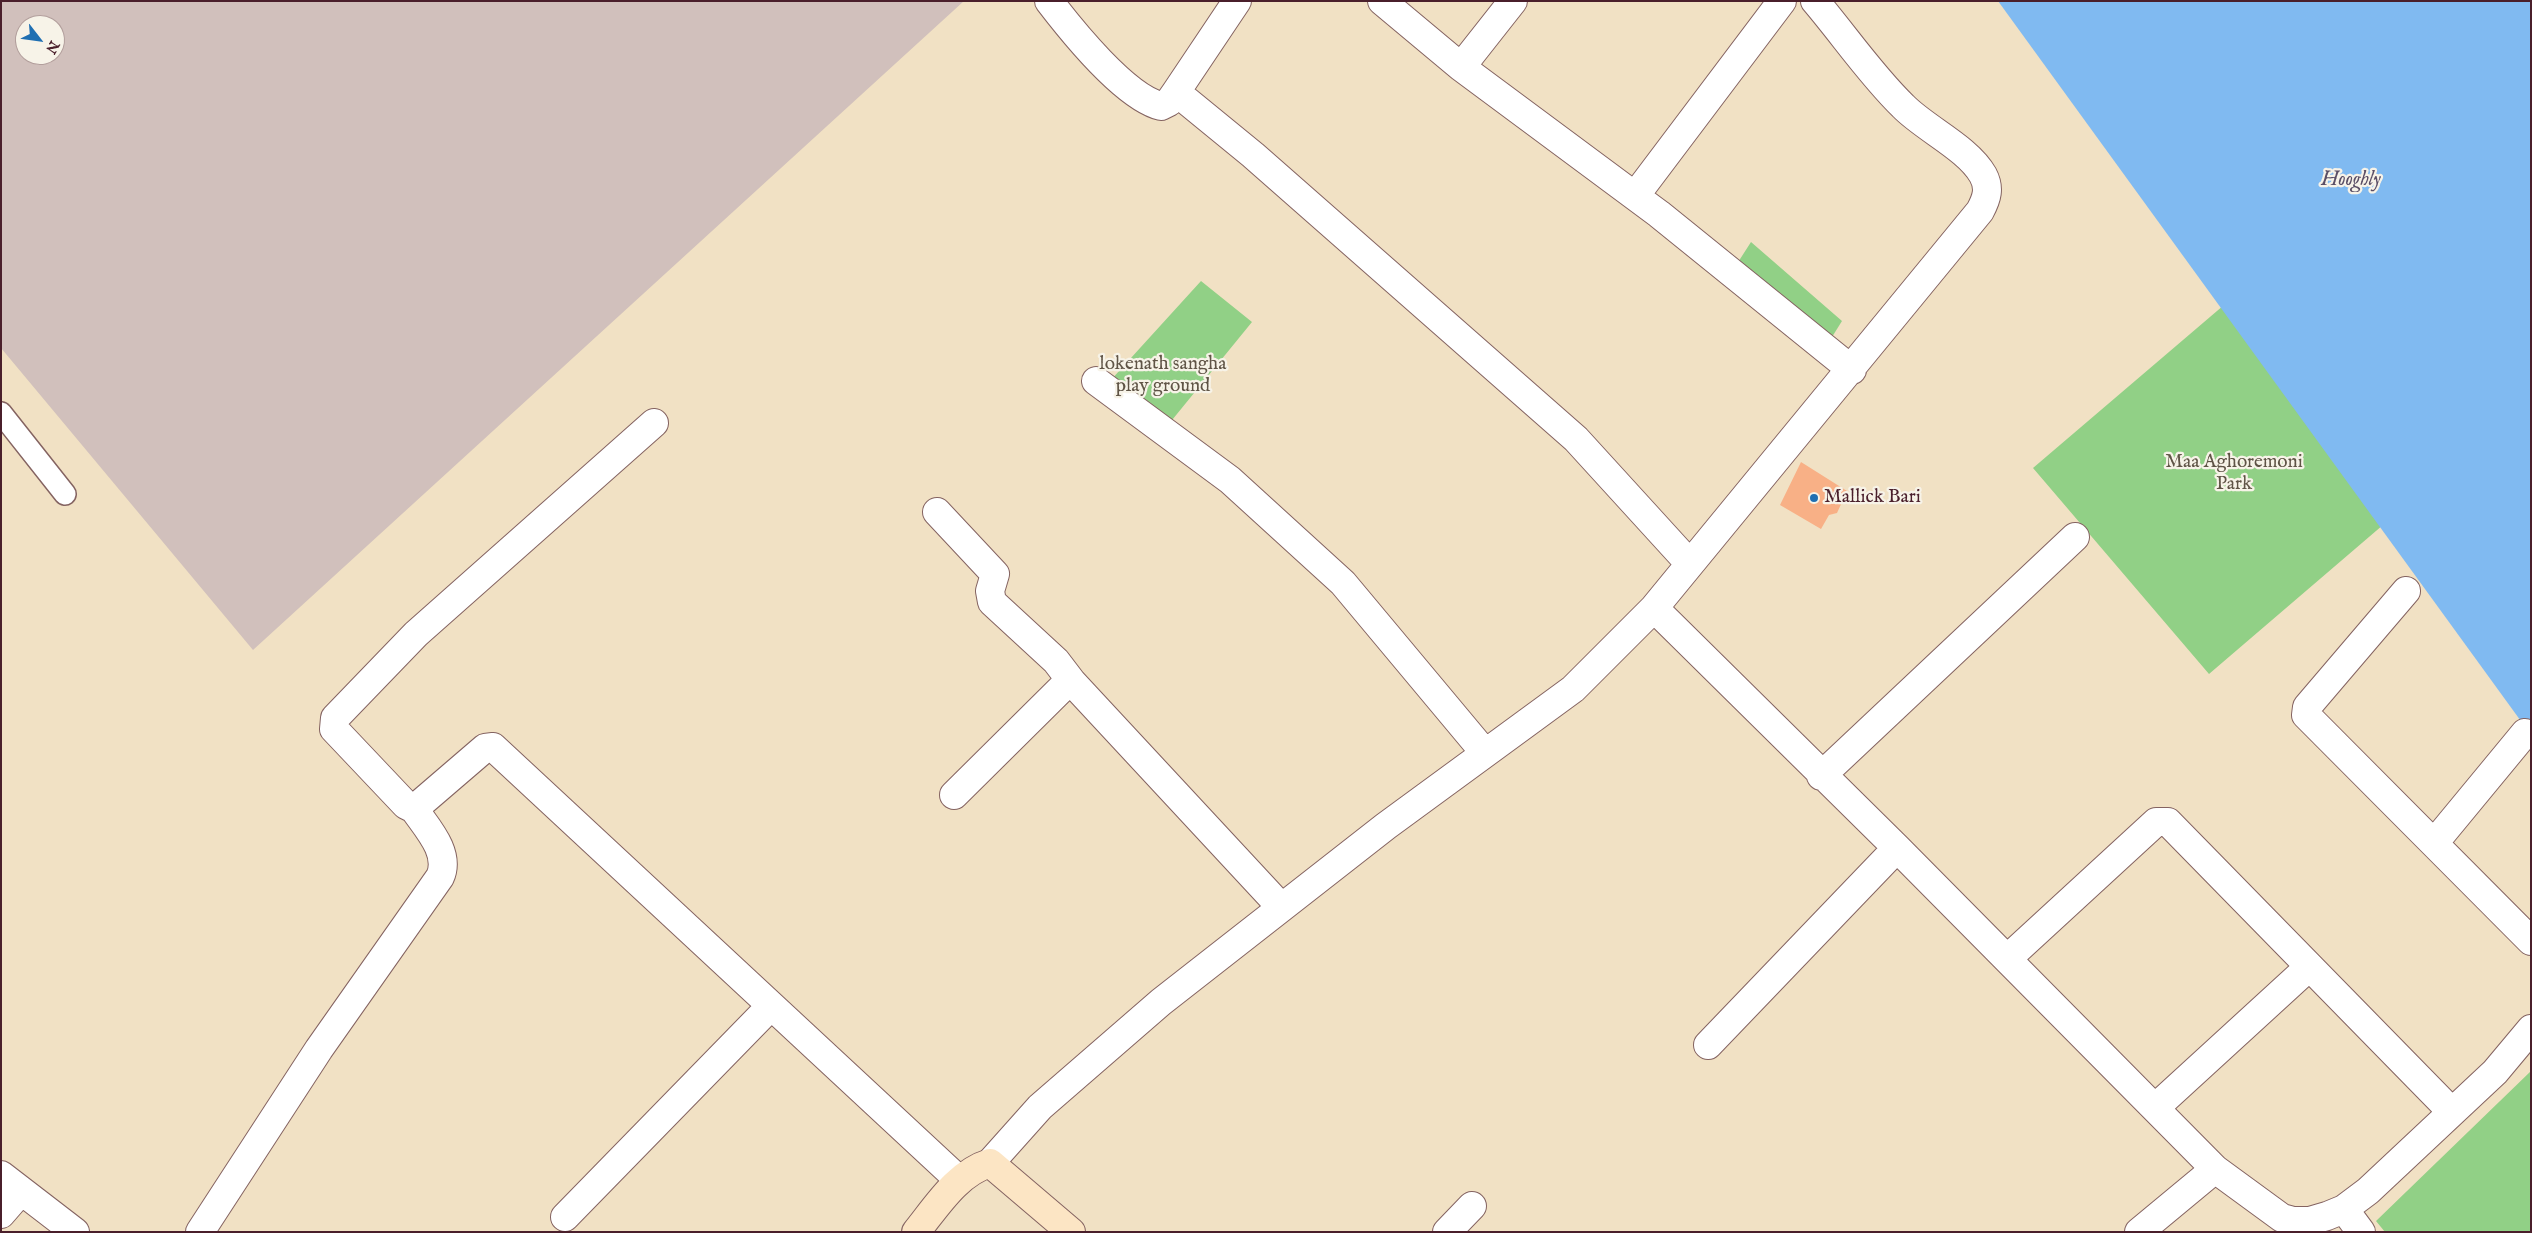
<!DOCTYPE html>
<style>
body{margin:0}
#map{position:relative;width:2532px;height:1233px;overflow:hidden;background:#f1e1c4;font-family:"IM FELL English",serif}
canvas{display:block}
.frame{position:absolute;inset:0;border:2px solid #4a1f2b;pointer-events:none}
.north{position:absolute;left:15px;top:15px;width:50px;height:50px;box-sizing:border-box;background:#f7f3e8;border:1px solid #b29e9c;border-radius:50%;rotate:120deg;font-size:14px;font-weight:700;line-height:20px;text-align:center;color:#4a1f2b}
.north::after{content:'';display:block;margin:auto;width:18px;height:22px;background:#1f6fb2;clip-path:polygon(50% 0,100% 100%,50% 72%,0 100%)}
</style>
<div id="map">
<canvas width="2532" height="1233"></canvas>
<div class="frame"></div>
<div class="north">N</div>
</div>
<script>
const c = document.querySelector('canvas').getContext('2d');
c.lineJoin = 'round';
function fill(path, color) { c.fillStyle = color; c.fill(path, 'evenodd'); }
function stroke(path, color, width, dash) { c.strokeStyle = color; c.lineWidth = width; c.lineCap = dash ? 'butt' : 'round'; c.setLineDash(dash || []); c.stroke(path); }
function drawText(font, color, halo, rows, align = 'center') {
  c.font = font + ' "IM FELL English",serif'; c.lineWidth = 4.5; c.setLineDash([]); c.textBaseline = 'middle'; c.strokeStyle = halo; c.fillStyle = color; for (const [text, x, y, turn = 0] of rows) {
    c.save(); c.translate(x, y); c.rotate((+turn || 0) * Math.PI / 180); c.textAlign = isNaN(turn) ? turn : align; if (halo) c.strokeText(text, 0, 0); c.fillText(text, 0, 0); c.restore();
  }
}
fill(new Path2D(`
 M1 1H964L253 650 1 348ZM25 25H55V55H25Z`), '#d1c0bc');
fill(new Path2D(`
 M1751 242 1842 321 1827 345 1733 270Z
 M2258 276 2418 495 2209 674 2033 468Z
 M1201 281 1252 322 1168 425 1110 381Z
 M2531 1071V1232H2385L2376 1221Z`), '#91d086');
fill(new Path2D(`
 M1998 1H2531V735Z`), '#80baf1');
fill(new Path2D(`
 M1801 462 1847 491 1837 513 1829 515 1821 529 1780 505Z`), '#f8b086');
const lane = new Path2D(`
 M1 413 65 494`);
const street = new Path2D(`
 M1049 1C1072 31 1125 97 1161 106L1169 102 1176 92 1237 1
 M1382 1 1461 67 1659 214 1852 370
 M1461 67 1513 1
 M1176 92 1253 155 1576 439 1690 564
 M1635 196 1782 1
 M1096 381 1230 480 1343 583 1485 753
 M654 423 416 634 335 718 334 729 406 805 414 809 485 748 493 747 959 1180
 M937 512 995 574 990 591 992 602 1056 661 1072 682
 M2406 591 2307 707 2306 715 2531 941
 M1654 608 1897 848 2215 1169 2282 1218 2293 1221H2310L2327 1216 2344 1209 2368 1191 2495 1072 2531 1029
 M1821 776 2075 537
 M954 795 1066 684 1072 682 1281 907
 M2435 842 2525 733
 M2007 959 2156 822H2168L2452 1112
 M1708 1045 1897 848
 M2155 1108 2309 967
 M990 1163 1040 1107 1161 1002 1386 826 1573 689 1654 608 1980 211C1987 198 1990 188 1983 175 1968 148 1924 128 1903 106 1871 75 1844 35 1815 1
 M1 1175 75 1232
 M2344 1209 2361 1232
 M1 1214 21 1191
 M565 1217 770 1007
 M200 1232 319 1049 440 877C451 853 427 828 414 809
 M1447 1232 1472 1206
 M2139 1232 2215 1169`);
const secondary = new Path2D(`
 M916 1232C937 1206 957 1173 990 1163L1071 1232`);
stroke(lane, '#846361', 24);
stroke(street, '#846361', 30);
stroke(secondary, '#846361', 30);
stroke(lane, '#fff', 21);
stroke(street, '#fff', 28);
stroke(secondary, '#fce5c4', 28);
for (const [x, y, r, color] of [
 [1814,498,5,"#1f6fb2"]
]) { const dot = new Path2D(); dot.arc(x, y, r, 0, 2 * Math.PI); c.fillStyle = color; c.fill(dot); stroke(dot, '#f7f3e8', 2); }
drawText('19px', '#5f5446', '#f7f3e8', [
 ["lokenath sangha",1163,365],
 ["play ground",1163,387],
 ["Maa Aghoremoni",2234,463],
 ["Park",2234,485]
]);
drawText('19px', '#4a1f2b', '#f7f3e8', [
 ["Mallick Bari",1824,498]
], 'left');
drawText('italic 20px', '#5a4e66', '#f7f3e8', [
 ["Hooghly",2351,181]
]);
</script>
